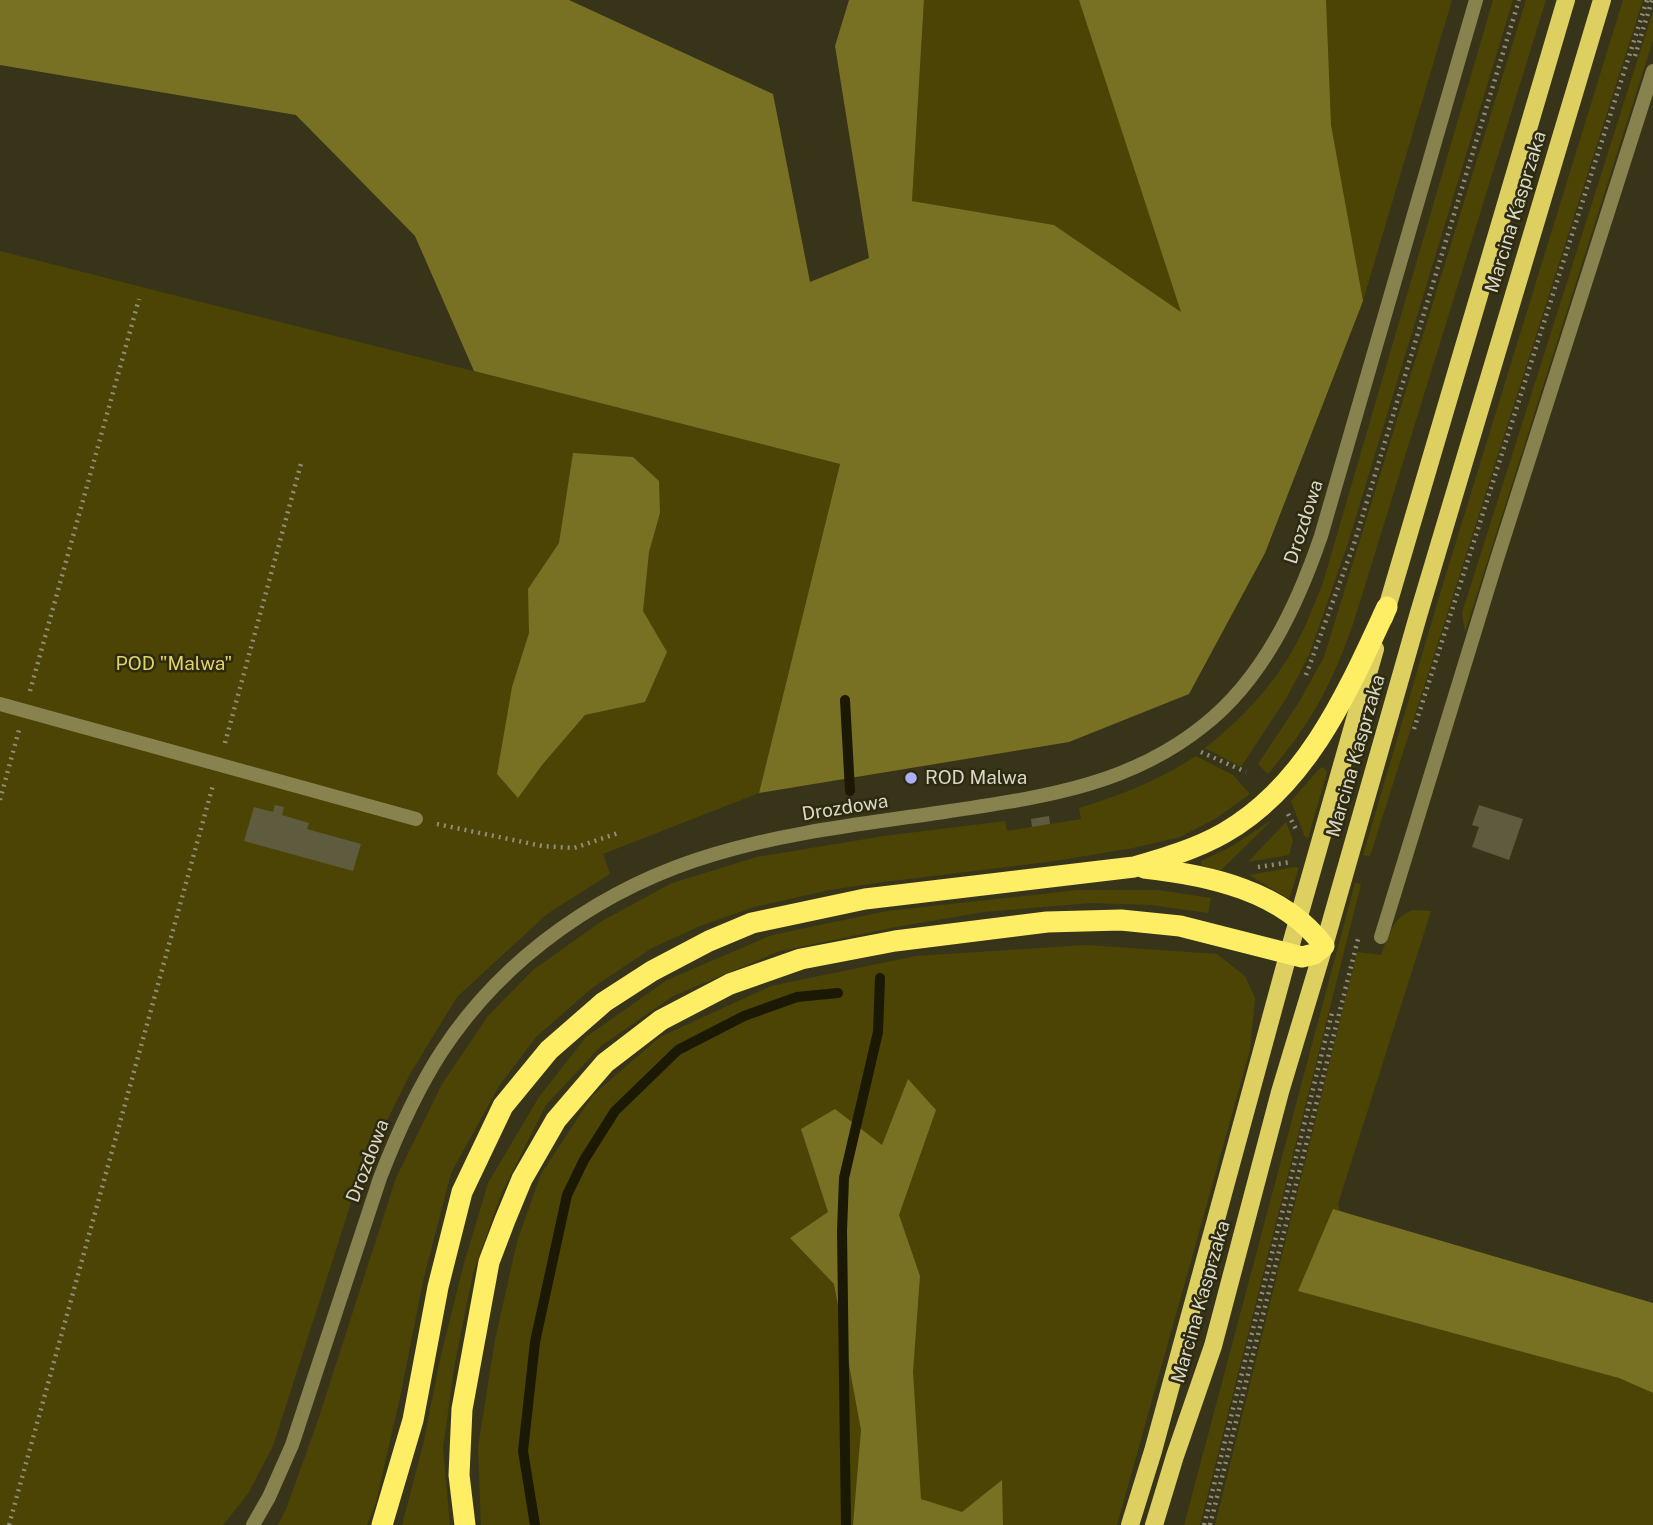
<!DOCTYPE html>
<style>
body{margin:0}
canvas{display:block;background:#383419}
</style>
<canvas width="1653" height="1525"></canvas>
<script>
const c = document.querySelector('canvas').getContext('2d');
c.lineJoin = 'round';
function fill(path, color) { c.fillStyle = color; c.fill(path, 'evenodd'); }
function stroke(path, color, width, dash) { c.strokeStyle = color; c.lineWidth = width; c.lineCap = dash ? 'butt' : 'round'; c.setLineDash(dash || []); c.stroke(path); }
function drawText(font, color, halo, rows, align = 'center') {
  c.font = font + ' "Public Sans",sans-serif'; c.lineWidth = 5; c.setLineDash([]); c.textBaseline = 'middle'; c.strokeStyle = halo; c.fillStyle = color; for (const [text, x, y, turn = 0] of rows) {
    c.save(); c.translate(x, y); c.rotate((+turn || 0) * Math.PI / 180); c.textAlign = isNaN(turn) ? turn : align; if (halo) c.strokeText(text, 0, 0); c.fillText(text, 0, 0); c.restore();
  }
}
fill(new Path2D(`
 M924 0H1079L1182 313 1054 225 912 201Z
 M1261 0H1452L1363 301Z
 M1493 0H1513L1348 543 1309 655 1287 697 1241 767 1205 748C1241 720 1273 686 1295 646 1306 627 1313 606 1322 586Z
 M1526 0H1546L1354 621C1332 685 1312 722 1268 774L1258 764 1301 699 1324 657Z
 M1623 0H1643L1370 856 1363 855 1439 597Z
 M1653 11V40L1465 632 1462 613Z
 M0 251 840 464 759 793 603 854 610 874 547 914 457 997 410 1074 360 1175 273 1446 248 1494 223 1525H0Z
 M1196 756 1233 775 1250 794 1215 819 1180 837 1133 848 1055 861 876 883 830 890 754 907 700 926 652 948 592 988 536 1037 499 1086 451 1173 423 1281 401 1393 376 1502 367 1525H278L287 1507 318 1420 396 1178 442 1084 488 1016 533 970 602 921 672 883 757 857 884 836 1005 821 1007 831 1081 819 1079 808C1121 795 1160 780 1196 756Z
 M1323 767 1327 772 1308 838 1305 837 1291 801 1319 769Z
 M1272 820 1220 871 1202 866 1201 861 1229 848Z
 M1286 822 1293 840 1289 855 1248 862Z
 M1295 867 1299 868 1289 899 1249 875Z
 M1355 883 1361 884 1200 1525H1184Z
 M1078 890H1158L1211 898 1208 913 1151 905 1090 903 984 912 896 927 780 951 673 996 601 1046 546 1105 502 1192 473 1273 455 1362 443 1448 450 1525H402L423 1445 441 1355 463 1267 488 1183 539 1097 586 1037 667 980 772 935 887 911Z
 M1413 910 1431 911 1338 1204 1340 1212 1333 1210 1619 1378 1653 1393V1525H1215L1357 952 1381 955C1388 937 1392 917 1413 910Z
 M1086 945 1217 954 1245 976 1255 998 1250 1050 1117 1525H481L478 1447 495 1340 517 1242 541 1174 593 1095 660 1037 771 986 916 956Z`), '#4b4405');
fill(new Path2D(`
 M0 0H569L773 94 810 282 869 258 835 46 849 0H924L912 201 1054 225 1181 312 1079 0H1326L1331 125 1363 301 1265 553 1189 694 1069 742 759 793 840 464 474 371 415 236 296 115 0 65Z
 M573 453 633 457 659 481 660 513 649 552 643 611 667 652 645 702 585 715 542 765 518 798 497 774 512 687 529 633 528 589 559 543Z
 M908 1079 936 1110 899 1215 920 1276 913 1372 921 1499 962 1512 1002 1480 1003 1525H853L861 1430 834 1284 790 1238 828 1212 801 1129 835 1109 882 1145Z
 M1333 1209 1653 1303V1393L1619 1378 1298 1291Z`), '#787023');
stroke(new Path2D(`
 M845 700 850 791
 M535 1525 523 1451 535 1342 567 1195 584 1160 615 1111 678 1050 744 1016 797 997 838 993
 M846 1525 842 1231 844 1178 878 1032 880 978`), '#1b1803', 10);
fill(new Path2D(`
 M275 805 284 807 282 815 309 823 307 829 361 844 353 871 244 841 254 807 273 812Z
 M1479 805 1523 819 1509 860 1472 847 1479 827 1472 825Z
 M1049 816 1050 824 1032 827 1031 819Z`), '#5e5b3e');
stroke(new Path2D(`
 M1635 56 1652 0
 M1306 675 1354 544 1519 0
 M30 691 139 299
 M1414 729 1647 0
 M225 743 302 460
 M1201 752 1246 772
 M0 800 19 730
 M1288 814 1297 831
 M437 824 542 846 574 848 621 832
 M1258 867 1291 862
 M9 1525 213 785
 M1204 1525 1332 1013
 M1210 1525 1358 939`), '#8f8c77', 4.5, [2, 5]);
stroke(new Path2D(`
 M1381 937 1497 559 1653 71`), '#88824f', 14);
stroke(new Path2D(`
 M0 704 416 819
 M253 1525 269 1497 292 1445 380 1178C397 1134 416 1091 442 1051 505 955 606 886 715 854 791 831 872 823 950 811 1042 797 1128 786 1203 726 1263 679 1297 606 1321 536L1476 0`), '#88824f', 14);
stroke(new Path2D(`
 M1384 618 1566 0
 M1130 1525 1153 1451 1288 955 1375 649
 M1154 1525 1175 1456 1213 1346 1280 1092 1324 946 1418 616 1602 0`), '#ddd060', 18);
stroke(new Path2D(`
 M382 1525 413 1420 438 1287 462 1192 503 1106 549 1050 604 1002 652 971 709 941 752 923 865 899 1134 867C1165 858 1196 849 1224 833 1308 785 1348 691 1387 607
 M465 1525 459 1475 462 1409 489 1262 505 1220 522 1179 556 1120 605 1063 661 1020 730 984 801 959 895 941 1047 922 1121 920 1180 926 1302 957 1314 954 1324 946C1283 891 1209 875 1144 868`), '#feee65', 21);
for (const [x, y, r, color] of [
 [911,778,7,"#adaffb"]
]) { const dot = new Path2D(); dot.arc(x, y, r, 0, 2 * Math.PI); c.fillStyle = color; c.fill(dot); stroke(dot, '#2d2a0f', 2.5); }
drawText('19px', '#dad8c8', '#2d2a0f', [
 ["Marcina Kasprzaka",1516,212,-73],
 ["Drozdowa",1304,522,-72],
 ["Marcina Kasprzaka",1356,756,-74],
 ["Drozdowa",845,808,-9],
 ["Drozdowa",368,1161,-69],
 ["Marcina Kasprzaka",1201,1302,-74]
]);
drawText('19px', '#e0d36b', '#2d2a0f', [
 ["POD \"Malwa\"",174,664]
]);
drawText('19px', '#dad8c8', '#2d2a0f', [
 ["ROD Malwa",925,778]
], 'left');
</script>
